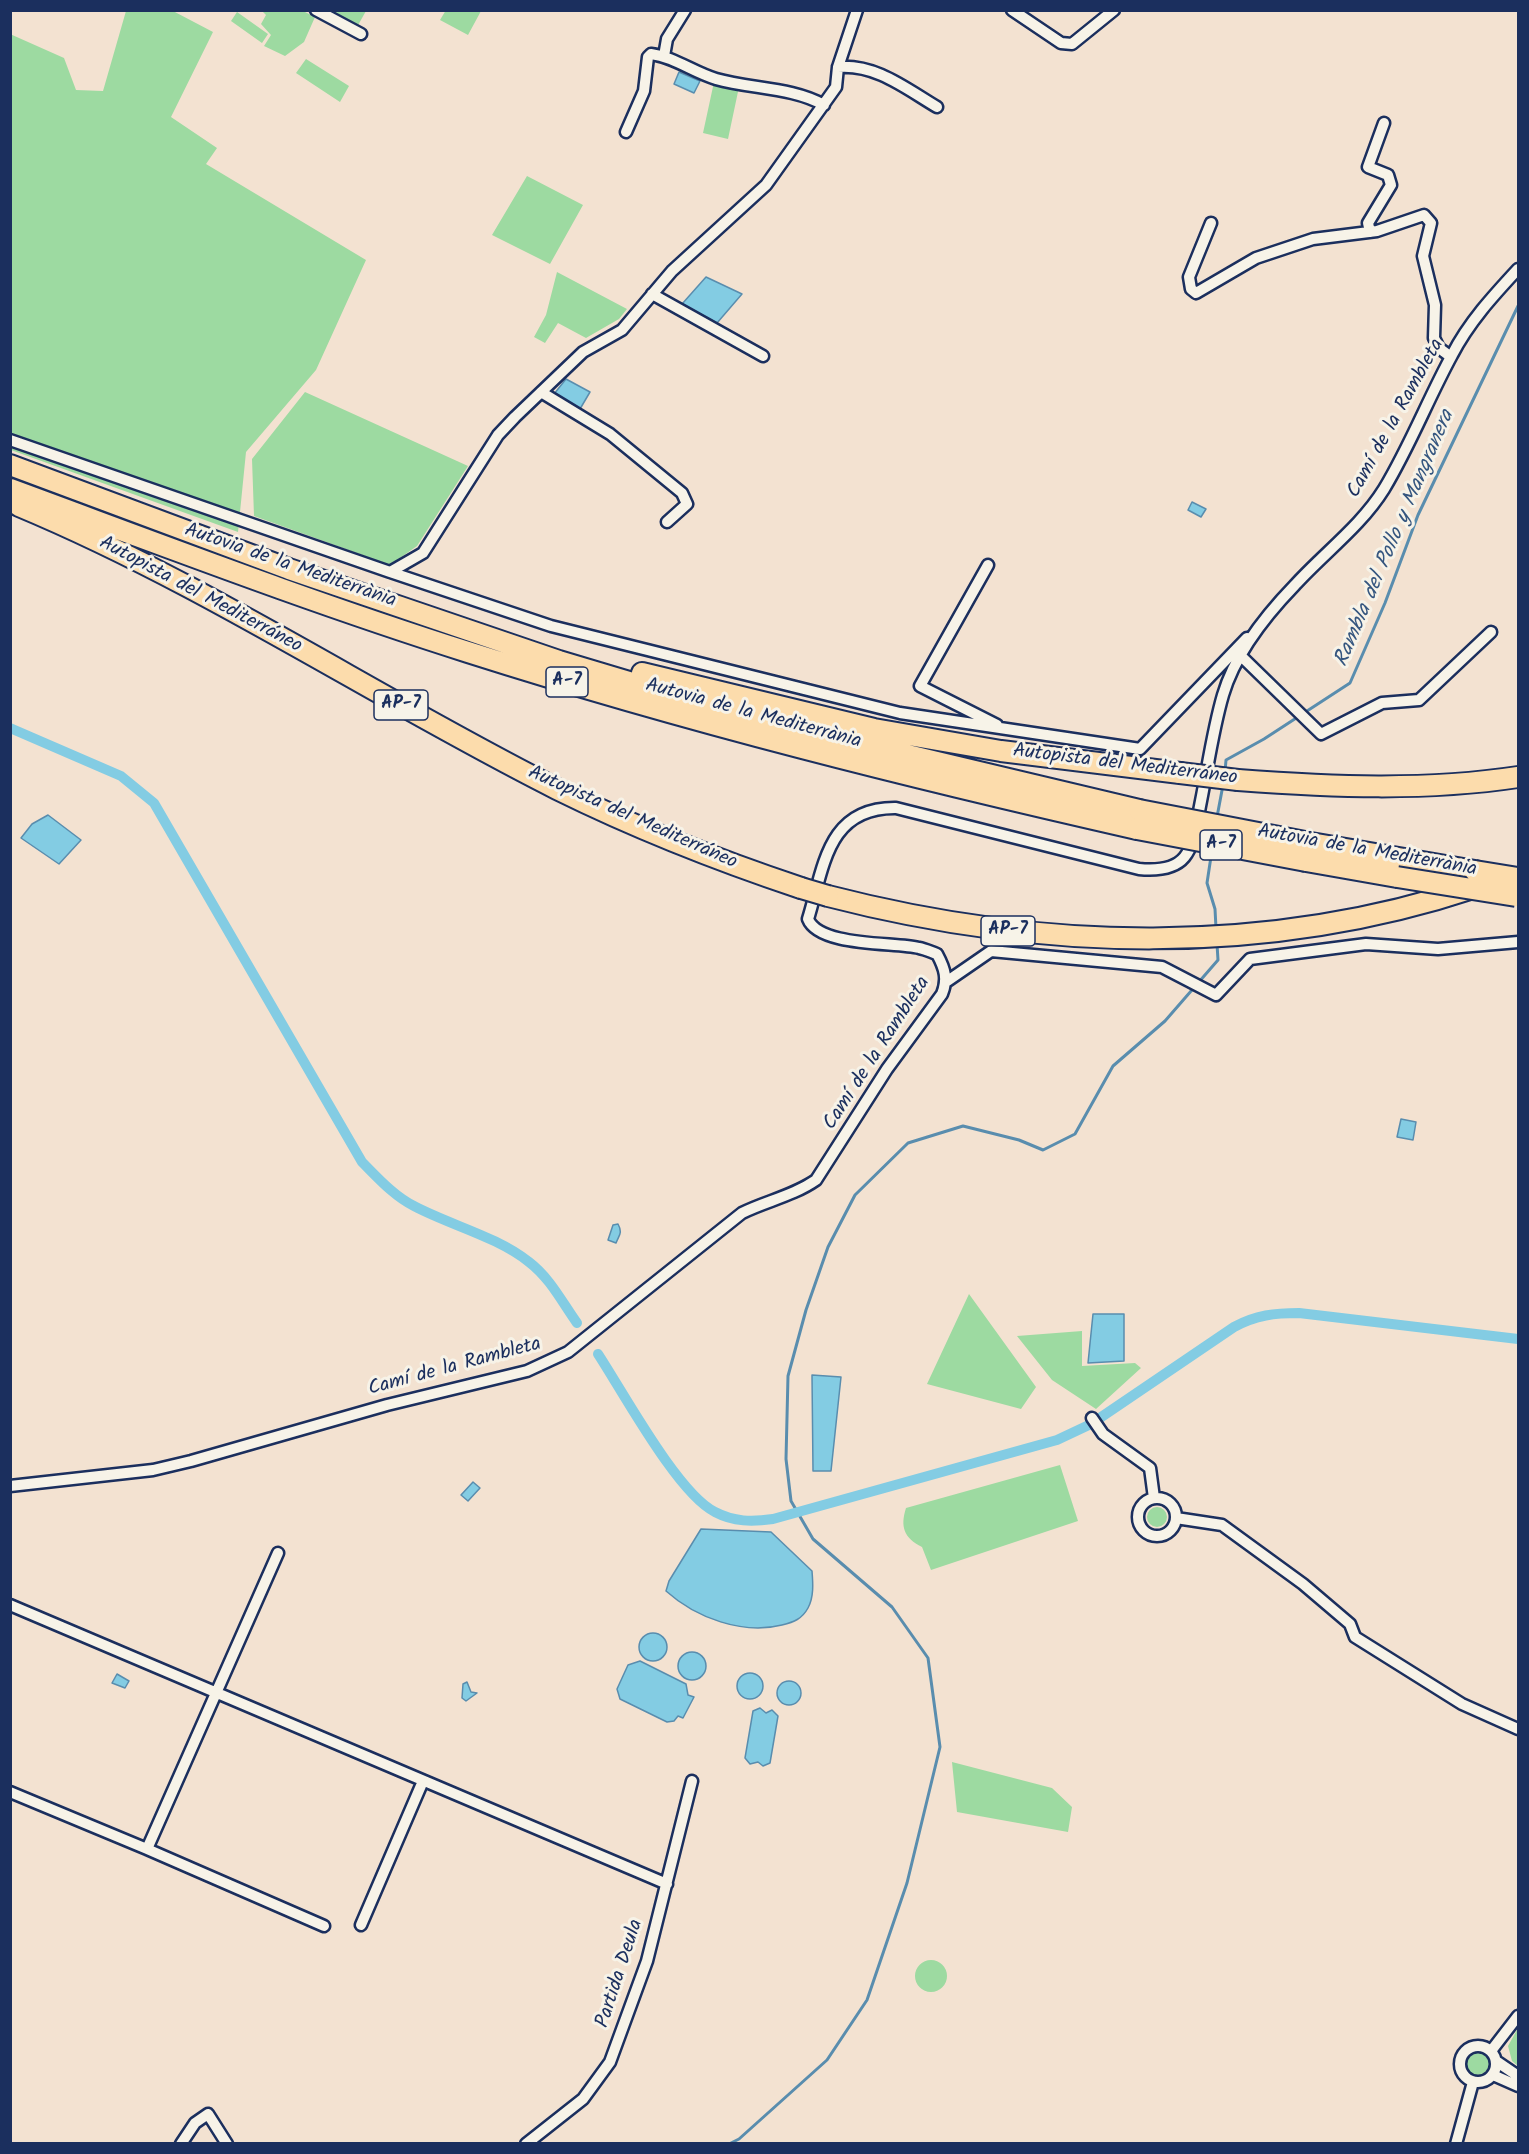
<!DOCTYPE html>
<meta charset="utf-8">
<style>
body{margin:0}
#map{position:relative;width:1529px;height:2154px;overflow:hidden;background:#f3e2d1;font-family:Kalam,sans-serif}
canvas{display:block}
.frame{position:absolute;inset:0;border:12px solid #1b2f5e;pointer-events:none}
</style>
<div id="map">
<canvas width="1529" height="2154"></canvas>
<div class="frame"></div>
</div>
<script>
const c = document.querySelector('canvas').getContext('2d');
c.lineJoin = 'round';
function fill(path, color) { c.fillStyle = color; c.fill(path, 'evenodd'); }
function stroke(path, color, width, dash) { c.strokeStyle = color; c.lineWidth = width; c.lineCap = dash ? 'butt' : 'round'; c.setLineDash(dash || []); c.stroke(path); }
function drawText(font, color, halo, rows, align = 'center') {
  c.font = font + ' Kalam,sans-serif'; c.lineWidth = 6; c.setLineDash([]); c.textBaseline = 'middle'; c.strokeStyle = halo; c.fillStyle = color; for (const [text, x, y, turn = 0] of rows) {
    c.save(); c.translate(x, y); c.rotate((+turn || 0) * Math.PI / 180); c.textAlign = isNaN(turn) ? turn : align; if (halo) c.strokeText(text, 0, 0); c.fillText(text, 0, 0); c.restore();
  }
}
fill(new Path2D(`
 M446 10H481V11L468 35 440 20Z
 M126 11H173L213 32 171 117 217 148 206 164 366 260 316 370 246 452 238 532 11 450 10 34 64 58 76 90 103 91Z
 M262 11H303L315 17 304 42 285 56 264 46 271 35 261 24 266 15Z
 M336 11H366L357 27 334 15Z
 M237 12 268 34 262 43 231 21Z
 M306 59 349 86 340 102 296 73Z
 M714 82 739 87 728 139 703 133Z
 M527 176 583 205 550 264 492 235Z
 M557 272 627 309 619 319 586 338 558 323 545 343 534 337 546 315Z
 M305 392 468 466 417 546 390 565 254 516 252 459Z
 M969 1294 1036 1387 1021 1409 927 1384Z
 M1082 1331V1366L1135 1363 1141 1368 1096 1409 1052 1380 1017 1336Z
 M1060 1465 1078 1521 931 1570 922 1547C904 1538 900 1527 906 1508Z
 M1147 1517a10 10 0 1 1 20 0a10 10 0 1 1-20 0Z
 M952 1762 1052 1788 1072 1807 1068 1832 957 1812Z
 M915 1976a16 16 0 1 1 32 0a16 16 0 1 1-32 0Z
 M1518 2028V2066L1512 2061 1508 2046Z
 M1465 2063a12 12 0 1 1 24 0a12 12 0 1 1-24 0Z`), '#9ddaa1');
const water = new Path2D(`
 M679 72 700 81 694 93 674 84Z
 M706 277 742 294 717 323 682 304Z
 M566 379 590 392 580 409 554 394Z
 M1192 502 1206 509 1201 517 1188 510Z
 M48 815 81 840 59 864 21 838 32 824Z
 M1401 1119 1416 1122 1413 1140 1397 1137Z
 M613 1225 618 1224C623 1233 619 1235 616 1243L608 1240Z
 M1093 1314H1124V1361L1088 1363Z
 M812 1375 841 1377 831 1471H813Z
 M473 1482 480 1488 468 1501 461 1495Z
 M701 1529 771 1532 812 1571C813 1583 814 1597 808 1608 802 1619 794 1622 782 1625 743 1635 696 1618 666 1591L669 1581Z
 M639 1647a14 14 0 1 1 28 0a14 14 0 1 1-28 0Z
 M678 1666a14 14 0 1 1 28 0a14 14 0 1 1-28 0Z
 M640 1661 686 1684 688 1695 694 1697 683 1718 678 1716 674 1721 667 1722 620 1699 617 1689 628 1665Z
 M737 1686a13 13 0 1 1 26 0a13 13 0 1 1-26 0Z
 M117 1674 129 1681 125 1688 112 1683Z
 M777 1693a12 12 0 1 1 24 0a12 12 0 1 1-24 0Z
 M467 1682 471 1692 477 1693 466 1701 462 1698 463 1684Z
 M760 1708 766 1713 772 1710 778 1716 770 1763 763 1766 758 1762 750 1764 745 1758 753 1711Z`);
fill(water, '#83cce3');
stroke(water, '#598dae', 1.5);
stroke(new Path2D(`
 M1225 772 1226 760 1264 739 1350 683 1385 603 1418 515 1518 306
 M1217 817 1223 785
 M1212 850 1207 883 1215 909 1216 928
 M729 2144 739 2139 827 2060 867 2000 907 1883 940 1747 928 1658 892 1607 813 1539 791 1501 786 1459 788 1376 806 1310 828 1247 855 1195 908 1143 963 1126 1019 1140 1043 1150 1075 1134 1113 1066 1165 1021 1218 960 1217 944`), '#598dae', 3);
stroke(new Path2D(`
 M10 728 121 776 154 803 362 1162C378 1178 394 1196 414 1206 452 1226 496 1236 529 1262 550 1278 562 1302 577 1323
 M598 1354C623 1392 678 1494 715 1512 734 1522 752 1522 773 1519L1057 1440 1091 1424 1234 1327C1256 1315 1275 1313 1299 1313L1518 1339`), '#83cce3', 10);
const minor = new Path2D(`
 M316 10 361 34
 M1012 10 1061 43 1072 44 1114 10
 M664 56 667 39 685 10
 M838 67C876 64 905 88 937 107
 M626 132 644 91 648 57 651 54C674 57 693 72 716 79 751 89 792 87 824 105
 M1211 223 1189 277 1191 289 1196 293 1256 258 1313 239 1377 231 1424 215 1431 223 1423 256 1435 305 1434 338 1439 348 1451 357
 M1370 232 1368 223 1391 185 1388 175 1368 167 1384 123
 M652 294 763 356
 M541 392 610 434 682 493 687 504 667 522
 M10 440 390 572 423 553 498 435 515 417 583 352 622 330 672 271 766 185 836 87 838 67 857 10
 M988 565 920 686 997 725
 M390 572 551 626 900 713 1140 749 1247 638
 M1241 656 1321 734 1382 703 1419 700 1491 632
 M946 982 991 951 1162 967 1216 995 1250 959 1366 944 1438 949 1518 942
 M1092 1418 1103 1434 1150 1468 1154 1498
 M10 1486 153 1470 191 1461 387 1405 527 1371 568 1352 742 1213C766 1201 793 1196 816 1180L887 1069 942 994C948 979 945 969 937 954 931 952 925 949 919 948 895 942 819 947 808 919 824 867 827 807 896 808L1139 869C1193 874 1192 846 1201 801 1208 766 1213 729 1223 695 1235 654 1266 615 1295 585 1324 553 1361 526 1384 489 1410 446 1428 399 1452 355 1469 322 1493 296 1518 269
 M1138 1517a19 19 0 1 1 38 0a19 19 0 1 1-38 0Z
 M1176 1518 1222 1525 1303 1584 1350 1624 1355 1637 1462 1704 1518 1729
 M278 1553 147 1849 324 1926
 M10 1605 667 1884
 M10 1792 147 1849
 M361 1925 423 1781
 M1460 2064a18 18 0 1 1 36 0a18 18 0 1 1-36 0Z
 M1491 2051 1518 2016
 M1496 2061 1518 2076
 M1493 2075 1518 2086
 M181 2144 195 2123 208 2114 227 2144
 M526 2144 583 2099 610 2062 647 1961 692 1781
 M1456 2144 1473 2082`);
const motorway = new Path2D(`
 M10 465 289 569 559 661 743 716 1139 810
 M10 489C162 545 313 603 468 652 688 722 912 778 1137 829
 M19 506C206 584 376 698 557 789 636 828 717 860 801 888
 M642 673 874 729 1001 751 1180 773
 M1238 780C1332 787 1425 791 1518 777
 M1305 842 1475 871
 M1306 861 1397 877
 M828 896C1041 951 1266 957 1476 887`);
stroke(minor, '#1b2f5e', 15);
stroke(motorway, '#1b2f5e', 24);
stroke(minor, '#f7f3e8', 10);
stroke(motorway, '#fcdcac', 20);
const motorwayBridge = new Path2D(`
 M1180 773 1238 780
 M1139 810 1305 842
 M1137 829 1306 861
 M1475 871 1518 878
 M1397 877 1516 896
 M801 888 828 896`);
stroke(motorwayBridge, '#1b2f5e', 24, []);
stroke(motorwayBridge, '#fcdcac', 20);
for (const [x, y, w] of [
 [567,682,42],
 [401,705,54],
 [1221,845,42],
 [1008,931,54]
]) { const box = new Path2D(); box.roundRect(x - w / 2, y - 15, w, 30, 4.5); c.fillStyle = '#f7f3e8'; c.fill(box); stroke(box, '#1b2f5e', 1.5); }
drawText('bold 18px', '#1b2f5e', null, [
 ["A-7",567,682],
 ["AP-7",401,705],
 ["A-7",1221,845],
 ["AP-7",1008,931]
]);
drawText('20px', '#1b2f5e', '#f7f3e8', [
 ["Camí de la Rambleta",1397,419,-61],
 ["Autovia de la Mediterrània",290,567,19],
 ["Autopista del Mediterráneo",200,596,28],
 ["Autovia de la Mediterrània",753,715,15],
 ["Autopista del Mediterráneo",1125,766,7],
 ["Autopista del Mediterráneo",632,819,24],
 ["Autovia de la Mediterrània",1367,852,10],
 ["Camí de la Rambleta",878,1054,-57],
 ["Camí de la Rambleta",455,1368,-15],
 ["Partida Deula",621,1974,-72]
]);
drawText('italic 21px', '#35567f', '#f7f3e8', [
 ["Rambla del Pollo y Mangranera",1396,539,-67]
]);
</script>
